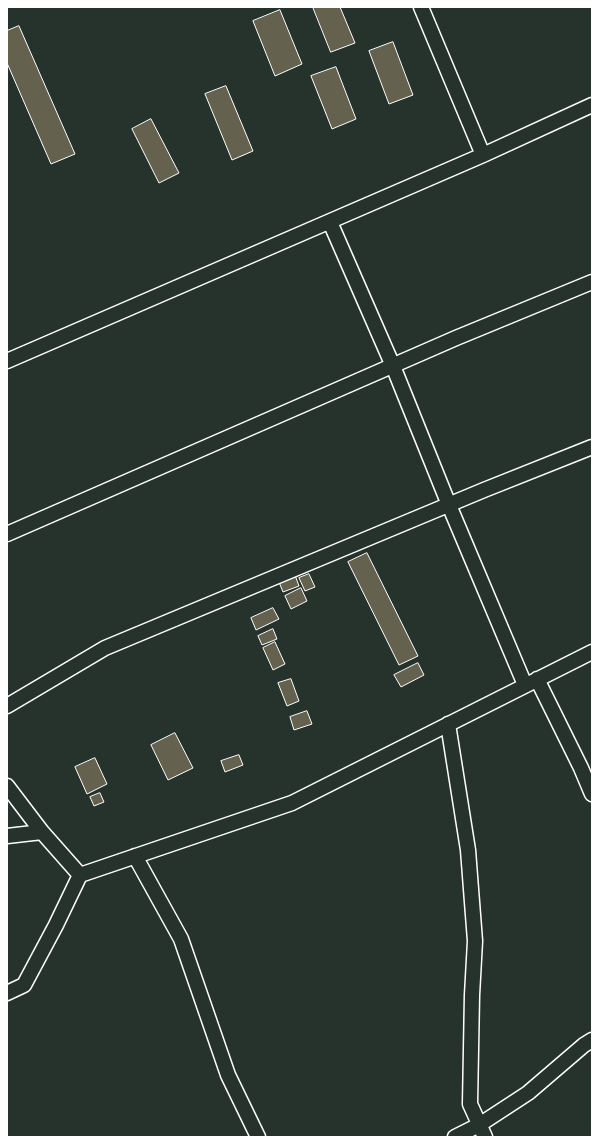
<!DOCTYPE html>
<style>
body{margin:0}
#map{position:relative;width:599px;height:1144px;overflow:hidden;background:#26332d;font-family:Mali,sans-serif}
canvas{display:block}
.frame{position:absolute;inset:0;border:8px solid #fff;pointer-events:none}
</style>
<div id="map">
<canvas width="599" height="1144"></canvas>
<div class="frame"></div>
</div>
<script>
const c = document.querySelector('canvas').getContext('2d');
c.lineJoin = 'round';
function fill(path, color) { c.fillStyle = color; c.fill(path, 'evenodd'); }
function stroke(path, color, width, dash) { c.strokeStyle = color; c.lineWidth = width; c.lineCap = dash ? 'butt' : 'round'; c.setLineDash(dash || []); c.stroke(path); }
const building = new Path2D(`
 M313 7H340L355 43 331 52Z
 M280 10 302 64 275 76 253 21Z
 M19 26 75 154 51 164 7 63V31Z
 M393 42 413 95 389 104 369 51Z
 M336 67 356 119 332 129 311 76Z
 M226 86 253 151 232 160 205 94Z
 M151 119 179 173 159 183 132 129Z
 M367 553 418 656 399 665 348 562Z
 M309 574 315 587 305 591 299 578Z
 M295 575 299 586 283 592 279 582Z
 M301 588 307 601 291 609 285 596Z
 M273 608 279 619 256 630 251 618Z
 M273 629 277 639 262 645 258 636Z
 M275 642 285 664 273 670 263 648Z
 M418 663 424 675 401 687 394 675Z
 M291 679 299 701 287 706 278 683Z
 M307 711 312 724 294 730 290 717Z
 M175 733 193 768 168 780 151 745Z
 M239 755 243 765 225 772 221 761Z
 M95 758 107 784 87 794 75 767Z
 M100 793 104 802 94 806 90 797Z`);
fill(building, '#64614e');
stroke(building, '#fff', 1);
const minor = new Path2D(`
 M421 7 483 155
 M330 222 393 366 449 505 525 685
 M7 361 483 155 592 105
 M7 534 456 338 592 282
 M537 679 581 768 592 794
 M7 706 105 648 484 490 592 447
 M448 724 468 850 475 941 472 995 470 1104 485 1137
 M7 786 42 832
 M7 836 42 832 80 875 292 803 592 652
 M135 856 181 939 228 1075 258 1137
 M7 993 24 985 56 925 80 875
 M455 1137 479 1125 528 1093 584 1045 592 1040`);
stroke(minor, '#fff', 17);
stroke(minor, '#26332d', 14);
</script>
